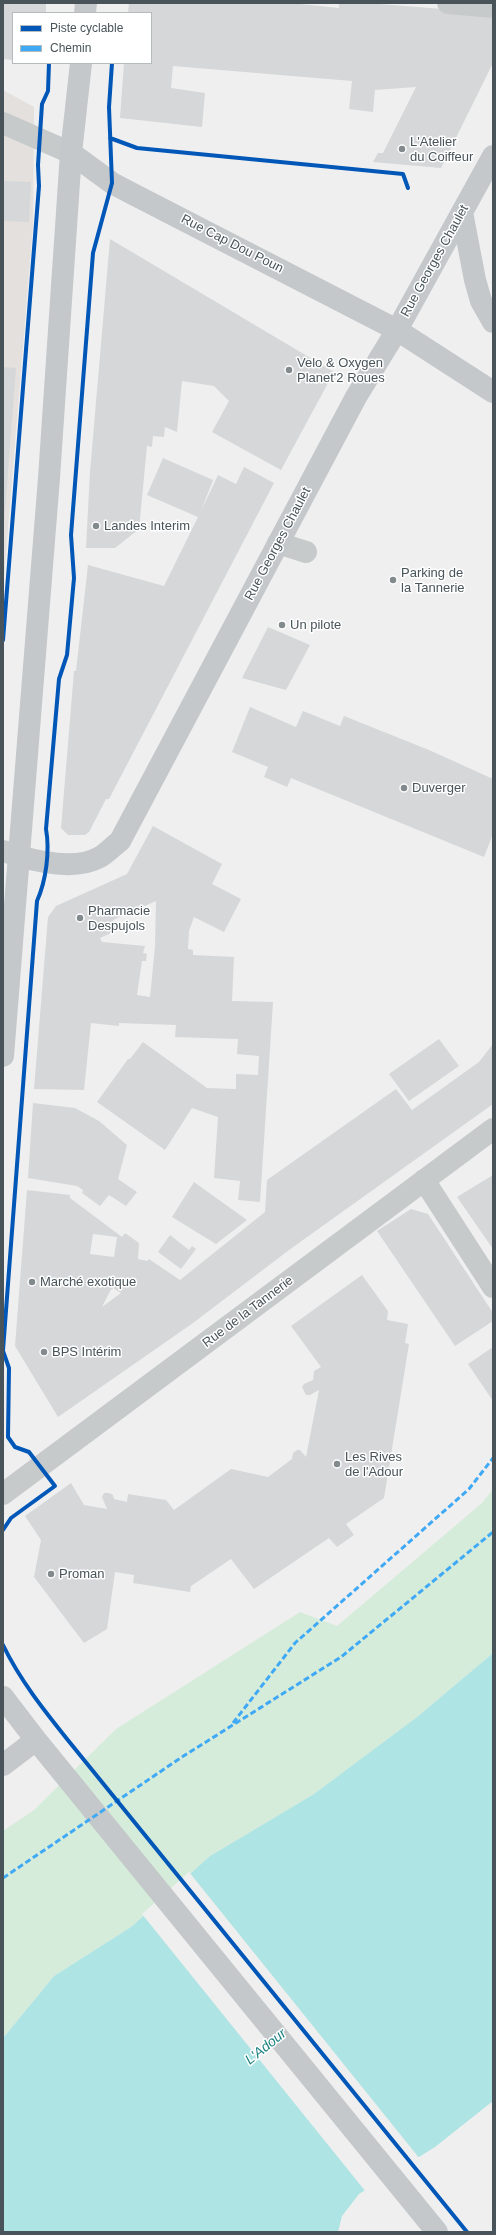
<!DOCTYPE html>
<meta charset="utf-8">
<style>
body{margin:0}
#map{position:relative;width:496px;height:2235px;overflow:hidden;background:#efefef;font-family:Arial,sans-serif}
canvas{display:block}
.frame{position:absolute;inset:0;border:4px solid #485459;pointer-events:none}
.legend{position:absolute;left:12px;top:12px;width:140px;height:52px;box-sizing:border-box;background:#fff;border:1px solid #b6bbbd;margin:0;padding:5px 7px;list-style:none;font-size:12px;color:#485459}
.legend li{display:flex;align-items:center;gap:8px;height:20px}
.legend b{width:20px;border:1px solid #b6bbbd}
</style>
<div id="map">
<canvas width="496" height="2235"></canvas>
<div class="frame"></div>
<ul class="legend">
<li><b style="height:5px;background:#0057b8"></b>Piste cyclable</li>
<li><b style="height:5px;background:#3fa9f5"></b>Chemin</li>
</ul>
</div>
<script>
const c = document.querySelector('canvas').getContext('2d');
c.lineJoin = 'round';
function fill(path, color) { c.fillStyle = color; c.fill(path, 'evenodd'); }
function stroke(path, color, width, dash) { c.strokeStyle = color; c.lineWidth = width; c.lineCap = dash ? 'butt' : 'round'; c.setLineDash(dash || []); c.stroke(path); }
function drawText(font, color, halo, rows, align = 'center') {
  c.font = font + ' Arial,sans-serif'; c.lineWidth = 3; c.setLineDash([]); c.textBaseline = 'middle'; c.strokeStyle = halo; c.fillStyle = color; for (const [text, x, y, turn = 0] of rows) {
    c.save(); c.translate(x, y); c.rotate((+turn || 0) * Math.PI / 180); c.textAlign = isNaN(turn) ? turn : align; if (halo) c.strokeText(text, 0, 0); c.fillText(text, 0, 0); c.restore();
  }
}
fill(new Path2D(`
 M3 90 34 107 33 224 3 589Z`), '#e3e0dd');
fill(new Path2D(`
 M493 1489V1653L417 1717 314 1794 210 1856 131 1927 54 1976 3 2038V1831L34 1810 116 1729 300 1612 337 1626 482 1503Z`), '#d6ecda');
fill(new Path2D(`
 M493 1653V2101L435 2147 359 2194 342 2216 338 2232H3V2038L54 1976 131 1927 210 1856 314 1794 417 1717Z`), '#afe4e4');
fill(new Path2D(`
 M189 1872 420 2159 366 2192 142 1914Z`), '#efefef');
fill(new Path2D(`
 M3 3H46V13H13V60L3 59Z
 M129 3H291L339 8V3H367L493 13V63L441 168 373 162 378 153H383L416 87 375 90 373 112 349 109 352 81 173 66 171 88 205 93 202 127 120 118 124 63H151V13H128Z
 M3 181 31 182 29 222 3 221Z
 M110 239 334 372 281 470 212 432 229 401 214 386 182 381 177 432 165 427 164 437 153 436 152 447 147 446 139 529 115 548H86L90 472Z
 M3 367 16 368 4 523H3Z
 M163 458 213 480 201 511 218 475 236 484 244 467 274 483 109 799H106L89 832 85 835H68L61 828 74 671H76L88 565 164 586 198 517 147 495Z
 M268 627 310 645 286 690 242 678Z
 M250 707 296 727 303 711 340 726 344 716 429 750 493 779V834L484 857 291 778 287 787 264 777 268 767 232 752Z
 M153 826 222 864 212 884 241 899 224 932 194 917 189 931 188 949 193 950V955L234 957 232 1001 273 1002 260 1202 238 1200 240 1181 214 1178 218 1117 192 1108 165 1150 97 1102 128 1059H130L143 1042 207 1088 236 1089V1074L258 1075 259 1056 237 1054 238 1039 175 1037 176 1025 119 1023V1026L91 1023 84 1090 34 1089 48 917 56 906 127 874ZM156 901 155 947 150 997 137 995 142 961H146L147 954 143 953 145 946 102 942 100 938 118 930 113 920Z
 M439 1039 459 1066 409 1101 389 1074Z
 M493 1044V1104L289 1250 193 1323 58 1417 15 1346 27 1190 70 1195V1198L122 1237 125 1233 139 1243 138 1259 147 1261 149 1259 180 1280 265 1212 267 1180 396 1089 412 1110 479 1062ZM93 1234 117 1237 114 1257 90 1254ZM113 1288 121 1293 102 1307 110 1291Z
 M33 1103 75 1108 99 1121 127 1145 118 1179 137 1192 126 1206 109 1195 100 1206 82 1193 83 1190 77 1186 28 1178Z
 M493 1175V1249L457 1197Z
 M194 1182 247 1220 216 1244 172 1217Z
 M411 1209 428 1214 493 1313V1321L455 1346 377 1231Z
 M170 1235 189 1250 192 1246 196 1249 181 1269 158 1252Z
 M362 1275 388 1311 387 1320 408 1324 405 1343 409 1344 384 1498 346 1524 354 1535 337 1547 329 1538 254 1589 231 1559 191 1586 190 1592 133 1583 134 1575 115 1572 107 1629 84 1643 34 1577 41 1540 25 1516 71 1483 84 1505 107 1509 102 1497 104 1493H109L113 1495 114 1499 127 1502 128 1494 166 1500 174 1510 231 1469 268 1477 292 1459 293 1453 297 1450H300L306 1457 319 1390 310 1395H306L302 1387 304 1384 313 1380 314 1371 321 1367 291 1326Z
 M493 1347V1401L468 1364Z`), '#d5d7d8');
stroke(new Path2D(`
 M448 3 493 7
 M3 123 71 153
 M278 543 306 552
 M3 851 19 856
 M424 1180 493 1287
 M3 1494 493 1129`), '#c7caca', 22);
stroke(new Path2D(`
 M85 13 86 3
 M71 153 112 183 129 192 397 330 493 392
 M462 212 475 280 481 301 493 322
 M19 856C43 863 77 870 100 857 107 853 113 846 120 841L356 397 397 330 493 156
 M3 1056 49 478 71 153 81 63
 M3 1697 36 1740 437 2232
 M3 1765 36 1740`), '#c4c8ca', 22);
stroke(new Path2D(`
 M233 1723 295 1643 469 1489 493 1458
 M3 1878 182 1757 341 1657 493 1532`), '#3fa9f5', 3, [6, 3]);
stroke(new Path2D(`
 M110 138 137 148 403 174 408 188
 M3 640 39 186 38 165 42 104 48 91 49 63
 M3 1350 37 901C46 881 50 851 46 829L59 679 67 655 74 578 71 535 93 253 112 183 109 107 112 63
 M3 1351 9 1368 8 1437 15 1447 29 1452 55 1486 11 1518 3 1530
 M3 1645C20 1680 43 1709 67 1739L467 2232`), '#0057b8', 4);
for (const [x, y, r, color] of [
 [402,149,4,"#828a8e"],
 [289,370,4,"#828a8e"],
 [96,526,4,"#828a8e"],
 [393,580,4,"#828a8e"],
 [282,625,4,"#828a8e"],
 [404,788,4,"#828a8e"],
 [80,918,4,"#828a8e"],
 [32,1282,4,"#828a8e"],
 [44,1352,4,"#828a8e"],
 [337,1464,4,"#828a8e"],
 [51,1574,4,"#828a8e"]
]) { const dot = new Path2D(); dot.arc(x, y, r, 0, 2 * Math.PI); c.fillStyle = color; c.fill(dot); stroke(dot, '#fff', 1.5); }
drawText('13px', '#485459', '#fff', [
 ["L'Atelier",410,142],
 ["du Coiffeur",410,157],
 ["Velo & Oxygen",297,363],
 ["Planet'2 Roues",297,378],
 ["Landes Interim",104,526],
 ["Parking de",401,573],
 ["la Tannerie",401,588],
 ["Un pilote",290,625],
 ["Duverger",412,788],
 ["Pharmacie",88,911],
 ["Despujols",88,926],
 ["Marché exotique",40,1282],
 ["BPS Intérim",52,1352],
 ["Les Rives",345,1457],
 ["de l'Adour",345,1472],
 ["Proman",59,1574]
], 'left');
drawText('13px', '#485459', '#fff', [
 ["Rue Cap Dou Poun",232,244,27],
 ["Rue Georges Chaulet",435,261,-61],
 ["Rue Georges Chaulet",278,544,-62],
 ["Rue de la Tannerie",248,1312,-37]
]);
drawText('italic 14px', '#1c8182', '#fff', [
 ["L'Adour",266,2047,-39]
]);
</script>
